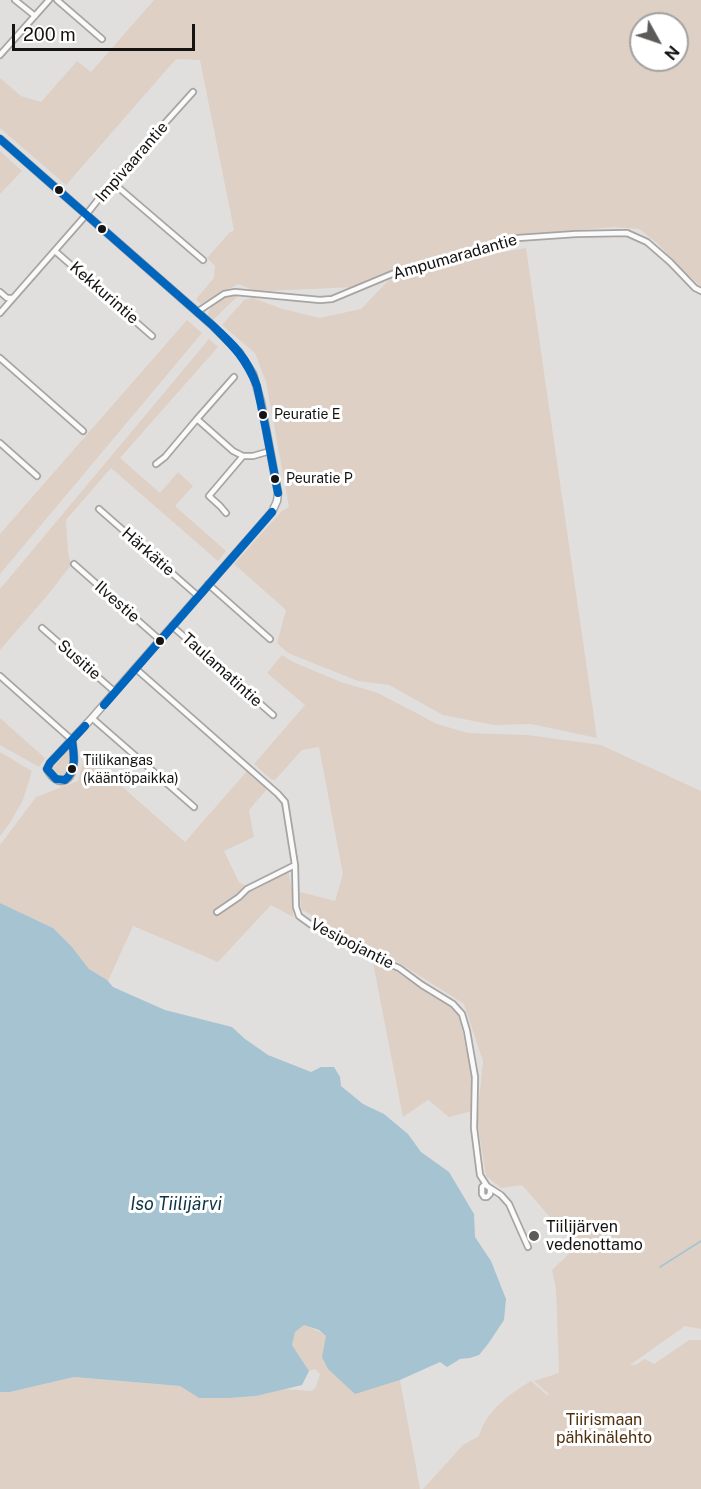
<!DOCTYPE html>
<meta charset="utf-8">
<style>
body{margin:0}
#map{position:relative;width:701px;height:1489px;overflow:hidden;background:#e1dfde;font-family:"Public Sans",sans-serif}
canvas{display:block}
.north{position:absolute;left:629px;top:12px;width:60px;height:60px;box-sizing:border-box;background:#fff;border:2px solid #a1a1a1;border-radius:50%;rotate:130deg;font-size:16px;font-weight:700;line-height:24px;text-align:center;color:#151413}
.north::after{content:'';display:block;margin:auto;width:21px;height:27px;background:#5c5b5a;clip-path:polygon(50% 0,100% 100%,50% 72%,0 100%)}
.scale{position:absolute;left:12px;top:24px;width:183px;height:27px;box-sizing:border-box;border:3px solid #151413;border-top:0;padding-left:8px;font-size:18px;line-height:21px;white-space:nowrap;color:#151413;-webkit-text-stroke:4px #fff;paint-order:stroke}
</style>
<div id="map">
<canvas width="701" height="1489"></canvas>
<div class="north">N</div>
<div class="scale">200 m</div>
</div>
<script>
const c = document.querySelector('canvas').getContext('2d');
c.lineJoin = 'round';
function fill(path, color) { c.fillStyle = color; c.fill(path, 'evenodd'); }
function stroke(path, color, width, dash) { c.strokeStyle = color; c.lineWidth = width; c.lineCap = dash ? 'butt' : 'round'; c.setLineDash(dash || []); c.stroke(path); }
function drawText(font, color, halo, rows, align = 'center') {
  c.font = font + ' "Public Sans",sans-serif'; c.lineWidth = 6; c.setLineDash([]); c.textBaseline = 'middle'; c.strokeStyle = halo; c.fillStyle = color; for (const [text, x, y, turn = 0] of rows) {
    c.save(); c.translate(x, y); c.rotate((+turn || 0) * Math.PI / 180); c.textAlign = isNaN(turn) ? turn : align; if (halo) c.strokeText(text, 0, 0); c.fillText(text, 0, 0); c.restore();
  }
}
fill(new Path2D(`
 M154 0H701V286L685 273 657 243 639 229 614 227 505 236 425 262 392 270 354 287 269 291 253 290 238 284 201 304 196 299 214 278 215 266 207 258 229 233 234 230 200 60 176 59 66 185 0 128V78L21 96 41 102 77 61 91 72ZM641 24H677V60H641Z
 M0 151 22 171 0 194Z
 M526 248 597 738 531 724 494 725 443 715 389 685 358 681 288 653 277 643 286 610 234 564 282 511 289 507 266 382 255 353 222 325 244 300 253 298 283 309 320 318 361 309 389 280 486 255Z
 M226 296H238L213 320 208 316C208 306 219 301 226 296Z
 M187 320 202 333 0 574V534Z
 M209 339 218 347 120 458 160 493 178 472 193 486 175 506 226 551 218 561 111 468 66 520 68 552 71 565 47 596 0 650V589Z
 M282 655 293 662 341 682 378 693 437 724 468 733 528 735 601 745 701 791V1329L685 1326 630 1365H635L645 1359 654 1364 689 1340H701V1489H423L463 1445 479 1436C486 1411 509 1394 531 1381L547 1395 549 1394 534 1381 559 1373 556 1289 552 1270 576 1247 522 1185 501 1188 486 1176 477 1119 483 1061 464 1004 398 962 369 950 301 909 300 892 335 901 343 874 319 747 302 750 275 780H272L254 764 305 705 267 673Z
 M0 718 45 758 39 767 0 745Z
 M70 747H71C71 761 75 774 58 779L52 773 53 768Z
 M0 752 32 771 23 800 10 823 0 836Z
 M85 754 185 842 247 771 267 789 249 810 254 837 224 851 239 882 253 891 288 871 293 893V917L271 905 218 962 133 926 108 981 89 969 72 947 53 928 0 903V845L36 797 78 781Z
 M373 963 395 971 426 992 449 1004 459 1014 472 1078V1111L449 1117 428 1100 403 1117Z
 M304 1324C312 1329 319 1330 326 1336L355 1393 400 1380 420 1489H0V1392H10L74 1377 180 1386 199 1398H229L256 1396 284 1389 312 1391 316 1387 320 1374 315 1369 309 1371 292 1345 295 1332Z`), '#ded0c4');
fill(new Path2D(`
 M0 903 53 928 72 947 89 969 107 980 113 987 165 1010 232 1027 245 1039 268 1055 311 1072 321 1067H334L340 1077 341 1086 363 1104 384 1114 408 1134 421 1152 449 1172 474 1214 475 1237 491 1261 506 1299 504 1320 488 1344 479 1355 470 1358 460 1359 447 1367 440 1362 400 1380 355 1394 328 1369 322 1357 326 1336 319 1330 304 1325 295 1332 292 1345 309 1371 302 1385 256 1396 229 1398H199L180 1386 74 1377 10 1392H0Z`), '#a5c3d1');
stroke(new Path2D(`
 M660 1267 701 1241`), '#a5c3d1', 1.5);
const minor = new Path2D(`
 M15 0 35 16
 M57 0 102 39
 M0 55 49 0
 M112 182 203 260
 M55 251 152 336
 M0 292 7 298H13
 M197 312 224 294 235 292 320 300 332 299 392 274 429 265 507 241 518 238 576 234 627 233 647 242 670 262 695 288 701 291
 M0 313 86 215 112 182 193 92
 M0 358 83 431
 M197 419 234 377
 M0 443 37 476
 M156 464 165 457 197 419 233 451 243 456
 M99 509 198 596
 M226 513 220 506 209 496 243 456H253L270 451
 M74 564 160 640
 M208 584 270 639
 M172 626 273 715
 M42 628 115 692
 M135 668 278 794 285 802 295 865 296 907 299 916 310 924 363 953 399 968 422 985 453 1004 462 1014 467 1031 475 1077 474 1128 480 1175 487 1186 501 1195 509 1204 528 1247
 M0 676 72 740
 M92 718 194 807
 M217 912 239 897 247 889 295 865
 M485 1184 482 1187V1194L484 1197H487L490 1194V1189`);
const tertiary = new Path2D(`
 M0 139 212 325 239 352 253 374 261 402 278 493 277 501 272 512 92 718 50 763 47 769C59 790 73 781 74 761 74 754 73 747 72 740`);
stroke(minor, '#a6a5a4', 8);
stroke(tertiary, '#a6a5a4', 9);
stroke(minor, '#fafafa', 4.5);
stroke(tertiary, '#fafafa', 6);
stroke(new Path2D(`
 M0 139 212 325
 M212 325C233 344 248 358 257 386
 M212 325C233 346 245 357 257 386
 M257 386 266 430
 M257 386 266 430
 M266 430 278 493
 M266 430 278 493
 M104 705 272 512
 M104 705 272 512
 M85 726 72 740C74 754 77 770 65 780L56 779 47 769 50 763Z`), '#0065bd', 8);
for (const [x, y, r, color] of [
 [59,190,5,"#151413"],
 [102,229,5,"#151413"],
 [263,415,5,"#151413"],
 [275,479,5,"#151413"],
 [160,641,5,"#151413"],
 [72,769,5,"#151413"],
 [534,1236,6,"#5c5b5a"]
]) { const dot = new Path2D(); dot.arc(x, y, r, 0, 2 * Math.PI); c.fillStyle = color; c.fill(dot); stroke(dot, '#fff', 2); }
drawText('14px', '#151413', '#fff', [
 ["Peuratie E",274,415],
 ["Peuratie P",286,479],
 ["Tiilikangas",83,761],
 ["(kääntöpaikka)",83,779]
], 'left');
drawText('16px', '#151413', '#fff', [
 ["Impivaarantie",132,162,-49],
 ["Ampumaradantie",455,257,-16],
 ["Kekkurintie",104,293,41],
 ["Härkätie",148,552,41],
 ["Ilvestie",117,602,41],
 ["Susitie",79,660,41],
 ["Taulamatintie",222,670,42],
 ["Vesipojantie",352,944,27]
]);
drawText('16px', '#151413', '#fff', [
 ["Tiilijärven",546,1227],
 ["vedenottamo",546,1245]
], 'left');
drawText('16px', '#51300d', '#fff', [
 ["Tiirismaan",604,1420],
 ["pähkinälehto",604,1438]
]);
drawText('italic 18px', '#0d3443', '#fff', [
 ["Iso Tiilijärvi",176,1204]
]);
</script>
